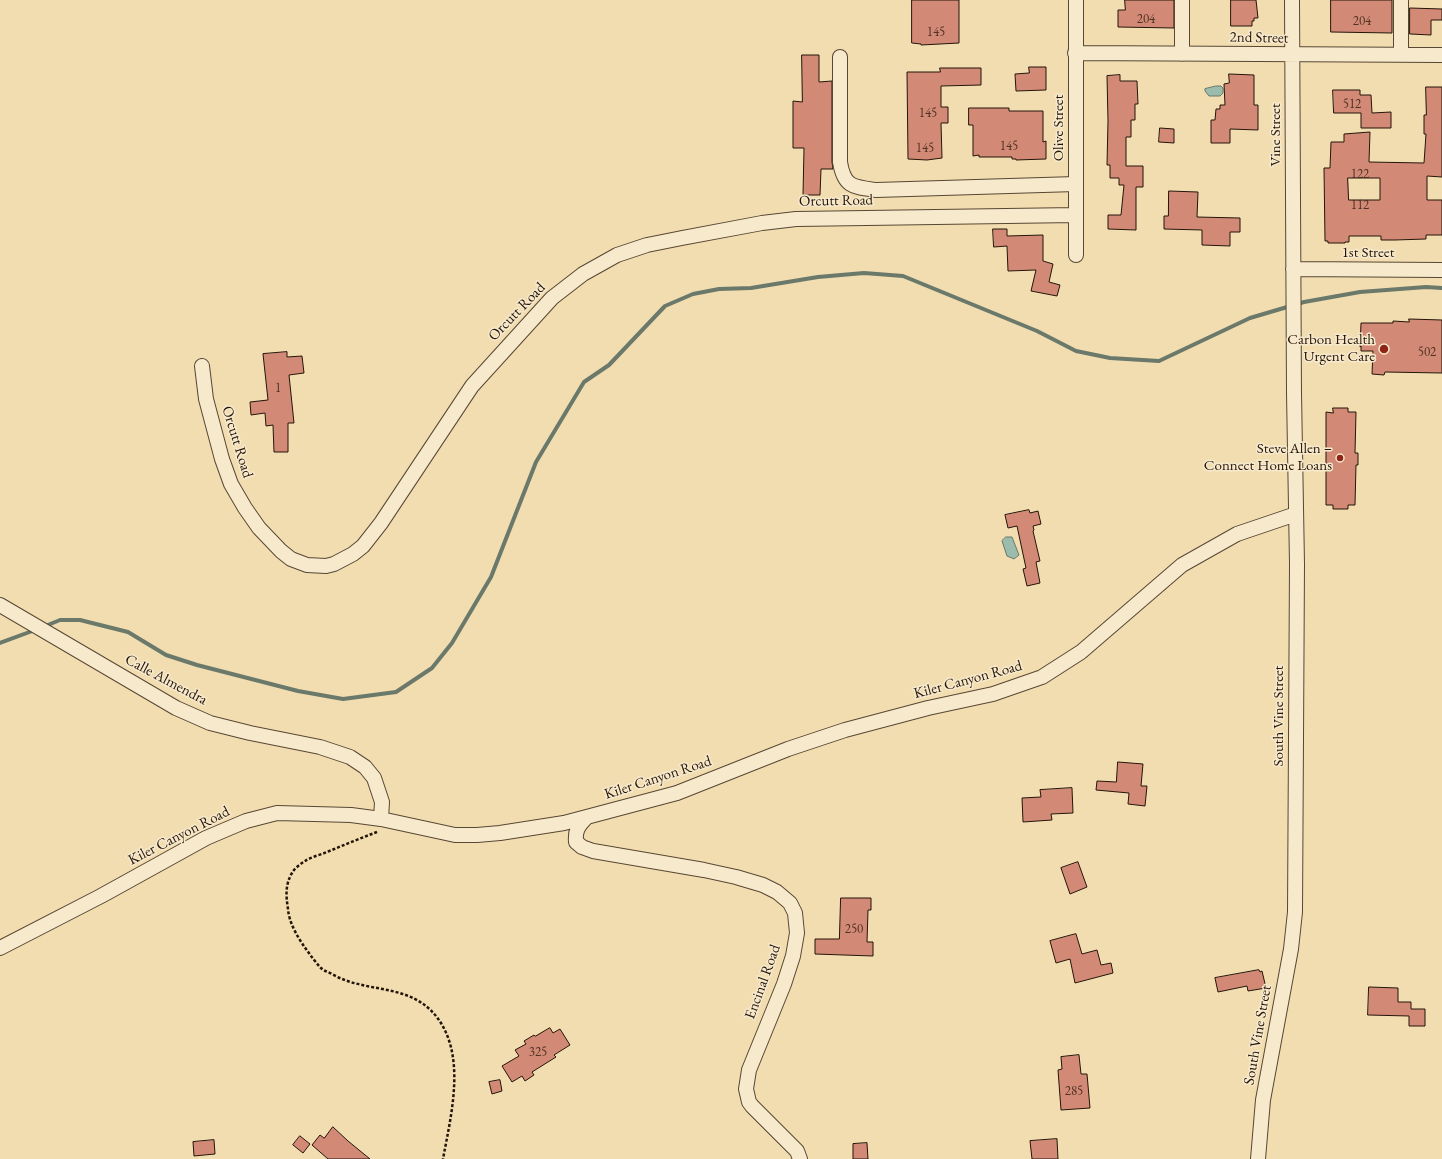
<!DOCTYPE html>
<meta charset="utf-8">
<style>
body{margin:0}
canvas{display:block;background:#f2ddb1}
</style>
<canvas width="1442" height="1159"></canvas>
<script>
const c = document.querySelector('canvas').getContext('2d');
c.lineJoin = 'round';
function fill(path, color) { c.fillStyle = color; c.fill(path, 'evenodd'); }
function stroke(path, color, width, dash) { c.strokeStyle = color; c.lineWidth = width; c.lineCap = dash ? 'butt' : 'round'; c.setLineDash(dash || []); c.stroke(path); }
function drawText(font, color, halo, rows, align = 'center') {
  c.font = font + ' "EB Garamond",serif'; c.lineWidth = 3; c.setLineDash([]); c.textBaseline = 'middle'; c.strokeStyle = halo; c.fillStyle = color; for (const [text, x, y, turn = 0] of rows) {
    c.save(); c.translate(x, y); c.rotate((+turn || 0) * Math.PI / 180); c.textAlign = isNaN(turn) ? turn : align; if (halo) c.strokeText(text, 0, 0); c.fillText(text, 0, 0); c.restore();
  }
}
const water = new Path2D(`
 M1216 86H1221L1223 88V93L1220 96H1209L1205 91V89Z
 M1006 537H1012L1019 555 1014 559 1007 556 1002 541Z`);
fill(water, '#9bbcac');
stroke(water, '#6b796b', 1);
stroke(new Path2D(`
 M43 627 60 620H80L128 632 166 655 197 665 298 691 343 699 396 692 432 668 452 643 491 577 536 462 584 382 609 365 665 306 693 294 719 289 751 288 818 277 864 273 903 276 1037 331 1076 351 1110 358 1159 361 1250 318 1304 302 1360 292 1426 287 1442 288
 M0 643 35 630`), '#6b796b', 4);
const building = new Path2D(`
 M912 0H959V43L921 45V44L912 43Z
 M1125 0H1174V28L1118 27V10H1125Z
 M1231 0H1256L1258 18H1254V21H1252V26H1231Z
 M1331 0H1392V33L1331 32Z
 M1410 8 1442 9V20H1431V35L1410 34Z
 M802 55H819V82L832 81V162L833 169H821L820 195H803L804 148H793V101L802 102Z
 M1029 67H1046V90L1016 91 1015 74 1029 73Z
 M940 68H981V85L941 86V107H948V123H941L942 158 927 160 908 159 907 72H940Z
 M1229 74 1254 75V105H1258V130L1230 129V143H1211V120H1215L1216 109H1220V105H1225L1224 84 1229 83Z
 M1120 75V81H1137L1138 104H1135V120H1131V137H1126V166H1143V187H1136V230L1108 229V215H1121L1124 185H1119V178H1110V165H1107L1108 121 1107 76Z
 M1426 87H1442V177L1427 176V200H1442V235H1426V239L1395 240H1381V236H1349V242H1345V243H1328V241H1325L1324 168H1330L1331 142H1344V134L1370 132 1369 162 1424 163 1426 134H1424V115H1426ZM1348 178H1380V200H1349Z
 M1333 90H1360V95H1371L1372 113 1391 112V128H1361V113H1334Z
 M969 108H1009V111H1043V142L1046 141V159L1016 160V159H1012V157H979V155L973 156V125H969Z
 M1160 128 1174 129V143L1159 142Z
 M1169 191 1198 192 1197 217 1240 218V232H1230V246L1202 245V230L1164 229V216H1168Z
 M993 229H1007V236L1043 235V261L1053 264 1049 282 1060 285 1057 296 1031 291 1036 270 1008 271 1007 246 994 247Z
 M1409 319 1442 320V373L1385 372 1384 375 1372 374 1373 351H1361V346L1360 347 1361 323H1393V321L1409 322Z
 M287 352V357L302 356 304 373 289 375 294 423H288V452H274L273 425 266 426 265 413 251 415 250 402 268 400 263 354Z
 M1333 408H1348V412H1356L1355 453H1358V465H1356L1355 505H1348V509H1333V505H1326V412L1333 413Z
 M1029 510 1030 513 1038 511 1041 524 1033 526 1034 530 1033 531 1040 561 1036 562 1040 583 1027 586 1023 569 1026 568 1017 526 1008 528 1005 515Z
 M1118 762 1143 764 1141 786H1147L1145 806 1128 804 1129 793 1096 790 1097 781 1116 782Z
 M1072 788 1073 813 1051 814 1052 820 1023 822 1022 798 1041 797 1040 790Z
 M1078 862 1087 887 1070 894 1061 868Z
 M841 898H871V910H868L867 942H873V956L815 954V939H839Z
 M1076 934 1082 954 1097 950 1101 965 1111 963 1113 973 1075 983 1070 959 1056 963 1050 941Z
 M1259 970 1260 972 1262 971 1266 988 1248 991 1247 986 1218 992 1215 978Z
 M1369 987 1398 988V1002H1411V1009H1425V1026H1409V1016L1368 1015Z
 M550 1028 553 1033 560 1029 570 1045 554 1055 556 1057 532 1072 534 1075 525 1081 522 1076 512 1082 502 1066 519 1056 515 1050 526 1044 524 1041 534 1035 535 1036Z
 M1079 1055 1081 1074H1087L1090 1108 1061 1110 1058 1070 1062 1069 1061 1057Z
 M500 1080 502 1091 492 1094 489 1082Z
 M333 1127 348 1141 370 1159H328L312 1145 320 1135 324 1138Z
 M300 1136 310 1144 303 1153 293 1145Z
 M1057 1139 1058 1159H1032L1030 1141Z
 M214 1140 215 1154 194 1156 193 1142Z
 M867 1143 868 1159H853V1144Z`);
fill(building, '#d28a76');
stroke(building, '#241509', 1);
const minor = new Path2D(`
 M1076 0V255
 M1075 53 1442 55
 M1182 54V0
 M1401 55V0
 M840 57V162C844 187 853 187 876 190L1076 184
 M1293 269 1442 270
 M202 366 206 399 222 459 231 484 245 508 259 528 281 551 291 559 307 565 326 566 334 564 353 554 363 546 381 523 472 386 552 298 583 274 617 255 647 245 682 238 762 223 796 219 1076 215
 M0 605 176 708 210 723 250 733 320 747 350 757 365 767 374 778 382 802 381 819
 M585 819C578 826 575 831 576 842L582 847 593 851 704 870 736 877 763 885 777 892 790 903 795 913 797 933 793 956 784 984 749 1070 746 1089 749 1102 752 1106 797 1151 800 1159
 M0 948 101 896 206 838 246 821 277 813 351 815 381 819 455 835H477L500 833 564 823 677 793 788 749 845 730 928 708 993 694 1042 677 1081 652 1182 565 1237 534 1296 514
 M1258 1159 1263 1100 1291 949 1295 912 1297 564 1294 393 1292 0`);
stroke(minor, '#584733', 16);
stroke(new Path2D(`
 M377 832C361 838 344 845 327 852 320 855 311 857 305 861 300 864 294 869 292 873 285 885 286 896 288 909 289 923 298 938 306 949 311 956 316 963 321 968 324 971 328 972 332 974 366 994 408 982 436 1016 467 1055 451 1115 443 1159`), '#241509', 2.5, [3, 2]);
stroke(minor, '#f7e9cc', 14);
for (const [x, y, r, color] of [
 [1384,349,5,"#8f2418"],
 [1340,458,4,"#8f2418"]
]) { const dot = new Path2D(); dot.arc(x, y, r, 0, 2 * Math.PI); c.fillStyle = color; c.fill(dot); stroke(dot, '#f7e9cc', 1.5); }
drawText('13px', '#503224', null, [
 ["204",1146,19],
 ["204",1362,21],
 ["145",936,32],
 ["512",1352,104],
 ["145",928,113],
 ["145",1009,146],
 ["145",925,148],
 ["122",1360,174],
 ["112",1360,205],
 ["502",1427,352],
 ["1",278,388],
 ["250",854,929],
 ["325",538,1052],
 ["285",1074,1091]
]);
drawText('15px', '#241509', '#f7e9cc', [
 ["2nd Street",1259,38,1],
 ["Olive Street",1059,128,-90],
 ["Vine Street",1276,135,-90],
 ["Orcutt Road",836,201,-1],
 ["1st Street",1368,253],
 ["Orcutt Road",517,312,-46],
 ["Orcutt Road",237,442,73],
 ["Calle Almendra",166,680,28],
 ["Kiler Canyon Road",968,680,-15],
 ["South Vine Street",1279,716,-90],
 ["Kiler Canyon Road",658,778,-18],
 ["Kiler Canyon Road",179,836,-27],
 ["Encinal Road",763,982,-70],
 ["South Vine Street",1258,1035,-80]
]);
drawText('15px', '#241509', '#f7e9cc', [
 ["Carbon Health",1375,340],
 ["Urgent Care",1375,357],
 ["Steve Allen –",1332,449],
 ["Connect Home Loans",1332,466]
], 'right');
</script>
